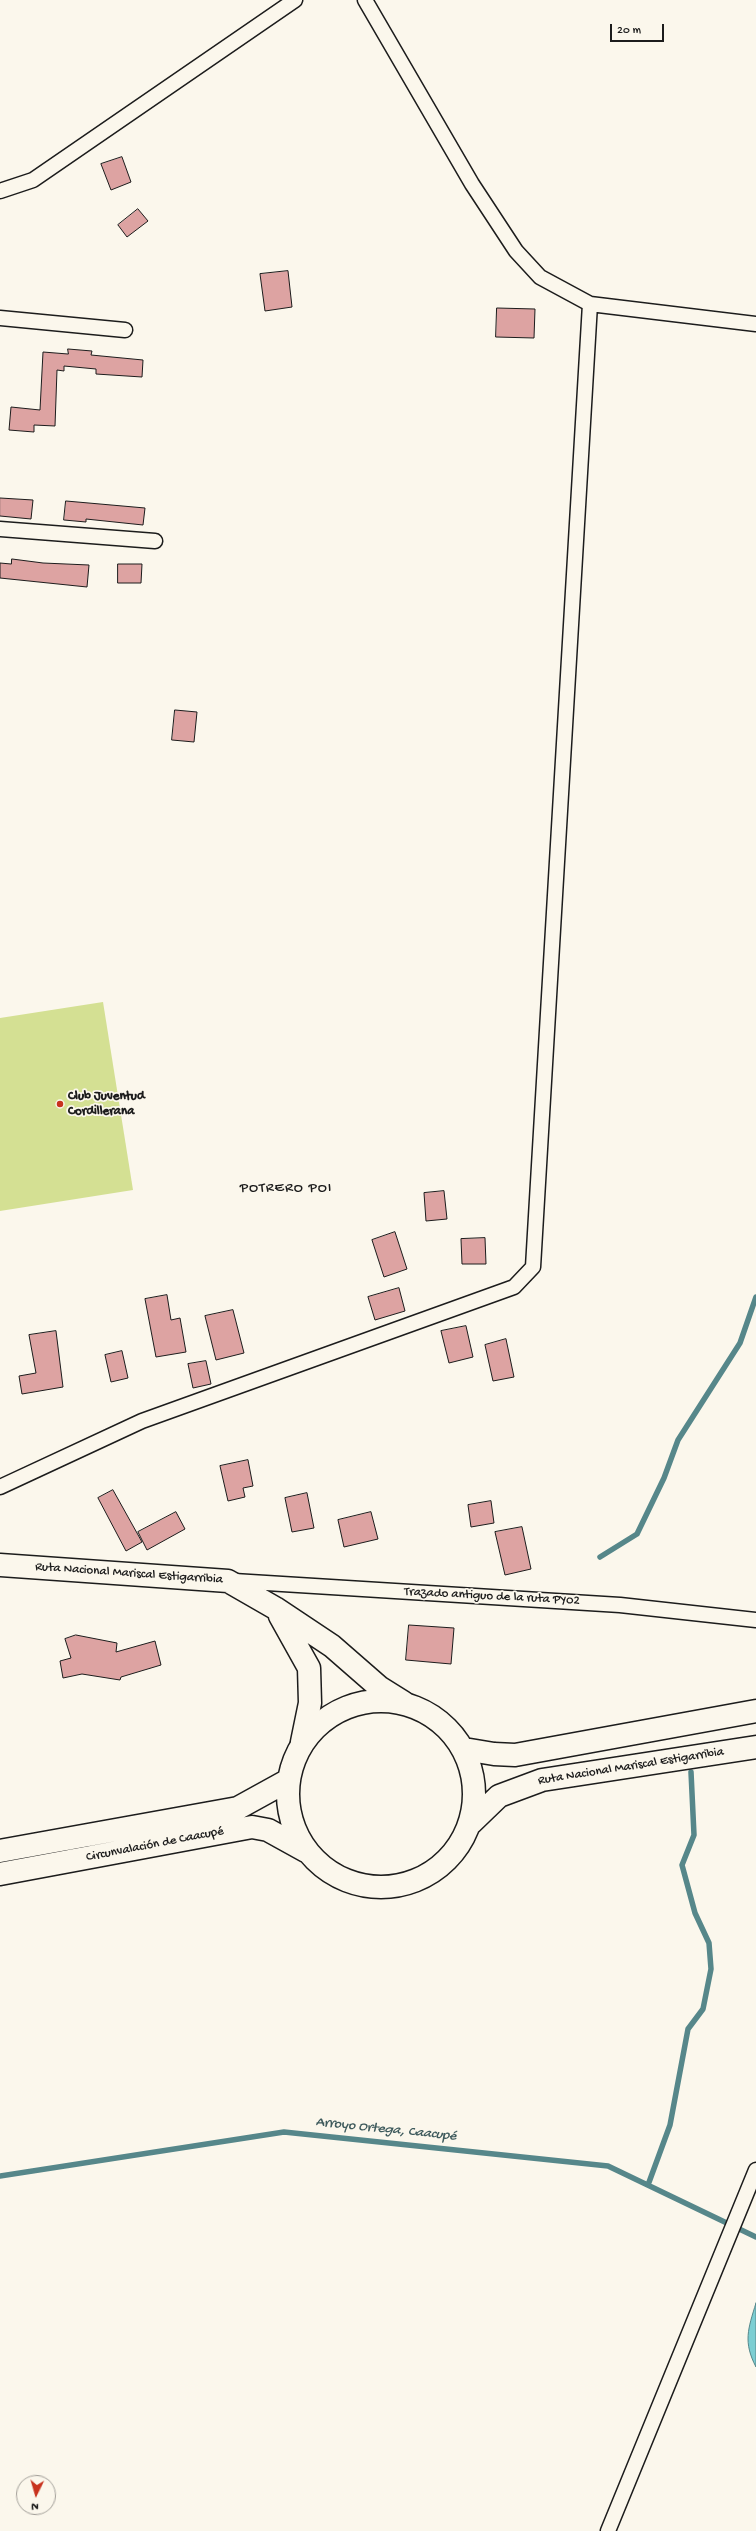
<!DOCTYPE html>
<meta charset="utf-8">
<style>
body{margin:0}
#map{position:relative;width:756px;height:2531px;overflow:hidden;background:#fbf7ec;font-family:"Gochi Hand",sans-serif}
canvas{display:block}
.north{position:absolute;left:16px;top:2475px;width:40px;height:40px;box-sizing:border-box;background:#fbf7ec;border:1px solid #a29f99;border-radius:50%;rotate:185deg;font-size:11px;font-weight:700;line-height:16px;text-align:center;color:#1c1c1c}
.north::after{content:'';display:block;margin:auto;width:14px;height:18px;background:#c8321e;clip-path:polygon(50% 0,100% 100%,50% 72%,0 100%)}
.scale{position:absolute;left:610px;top:24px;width:54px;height:18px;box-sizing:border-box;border:2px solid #1c1c1c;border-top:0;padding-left:5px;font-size:12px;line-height:14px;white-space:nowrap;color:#1c1c1c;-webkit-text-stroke:3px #fbf7ec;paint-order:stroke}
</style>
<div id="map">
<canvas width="756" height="2531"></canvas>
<div class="north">N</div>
<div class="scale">20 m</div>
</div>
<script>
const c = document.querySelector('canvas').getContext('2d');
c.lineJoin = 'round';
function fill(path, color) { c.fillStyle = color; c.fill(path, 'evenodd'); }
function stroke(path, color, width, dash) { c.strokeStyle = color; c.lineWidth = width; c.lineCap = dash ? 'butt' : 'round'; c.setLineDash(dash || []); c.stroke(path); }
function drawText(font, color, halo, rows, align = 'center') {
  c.font = font + ' "Gochi Hand",sans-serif'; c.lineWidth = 3.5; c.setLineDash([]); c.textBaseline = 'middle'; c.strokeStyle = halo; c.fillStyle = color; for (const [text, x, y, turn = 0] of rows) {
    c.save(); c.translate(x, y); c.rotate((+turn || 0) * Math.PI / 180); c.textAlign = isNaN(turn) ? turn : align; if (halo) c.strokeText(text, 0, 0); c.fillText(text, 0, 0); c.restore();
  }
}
fill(new Path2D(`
 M103 1002 133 1190 0 1211V1018Z`), '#d4e093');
const water = new Path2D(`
 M756 2303V2367C743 2342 748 2329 756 2303Z`);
fill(water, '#7cced3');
stroke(water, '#56878a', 1);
stroke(new Path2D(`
 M600 1557 637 1534 664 1478 678 1440 740 1343 756 1297
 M0 2176 284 2132 608 2166 756 2237
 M648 2185 670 2125 688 2029 703 2009 711 1969 709 1943 695 1913 682 1865 694 1835 691 1772`), '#56878a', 5.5);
const building = new Path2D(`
 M122 157 131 182 111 190 101 164Z
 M138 209 148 221 127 237 118 225Z
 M288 271 292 307 265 311 260 274Z
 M497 308 535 309 534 338 496 337Z
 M68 349 92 351 91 355 143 360 142 377 96 374V369L64 366V371L57 370 55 426 34 425V432L9 430 11 407 40 410 43 352 68 354Z
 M0 498 33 500 31 519 0 516Z
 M66 501 145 508 143 525 86 519V522L64 520Z
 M12 559 43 563 89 565 87 587 0 578V563L11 564Z
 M118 564H142L141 583H118Z
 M175 710 197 712 194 742 172 740Z
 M444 1191 447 1219 426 1221 424 1193Z
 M395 1232 407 1269 384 1277 372 1240Z
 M485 1238 486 1264H462L461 1239Z
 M399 1288 405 1311 375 1320 368 1297Z
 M167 1295 171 1320 180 1318 186 1352 156 1357 145 1299Z
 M233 1310 244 1353 216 1360 205 1316Z
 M466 1326 473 1357 449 1363 441 1331Z
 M56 1331 63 1387 22 1394 19 1376 36 1373 29 1335Z
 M506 1339 514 1377 493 1381 485 1345Z
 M122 1351 128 1378 111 1382 105 1355Z
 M206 1361 211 1384 193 1388 188 1364Z
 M248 1460 253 1486 243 1488 245 1497 228 1501 220 1466Z
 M113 1490 142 1542 126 1551 98 1498Z
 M307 1493 314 1528 292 1532 285 1498Z
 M491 1501 494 1523 471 1527 468 1505Z
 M176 1512 185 1529 147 1550 138 1532Z
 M371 1512 378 1539 344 1547 338 1520Z
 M522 1527 531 1569 505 1575 495 1532Z
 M409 1625 454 1628 451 1664 406 1660Z
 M76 1635 117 1643 116 1652 155 1641 161 1665 121 1677 120 1680 82 1674 63 1678 60 1661 71 1658 65 1639Z`);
fill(building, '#dda3a2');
stroke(building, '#1c1c1c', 1);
const minor = new Path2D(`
 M365 0 472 184 516 251 540 277 590 304 756 324
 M0 191 33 180 295 0
 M0 318 125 330
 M0 529 155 541
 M0 1487 142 1421 514 1287 533 1267 590 304
 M234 1581 620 1605 756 1620
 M608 2531 756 2170`);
const primary = new Path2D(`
 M0 1565 228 1581 275 1608 332 1646 379 1687 403 1702
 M280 1616 309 1668 310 1703 302 1742`);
const trunk = new Path2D(`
 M288 1794a93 93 0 1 1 186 0a93 93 0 1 1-186 0Z
 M464 1749 494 1754 515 1755 756 1711
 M471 1823 499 1796 542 1780 756 1747
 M0 1851 238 1808 287 1781
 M0 1874 252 1827 268 1830 306 1851`);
stroke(minor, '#1c1c1c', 17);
stroke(primary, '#1c1c1c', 25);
stroke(trunk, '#1c1c1c', 25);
stroke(minor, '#fbf7ec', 14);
stroke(primary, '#fbf7ec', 22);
stroke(trunk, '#fbf7ec', 22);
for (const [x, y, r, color] of [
 [60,1104,4,"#c8321e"]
]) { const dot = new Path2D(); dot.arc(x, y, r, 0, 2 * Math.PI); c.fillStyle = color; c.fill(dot); stroke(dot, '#fbf7ec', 1.5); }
drawText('bold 13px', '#1c1c1c', '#fbf7ec', [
 ["Club Juventud",68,1097],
 ["Cordillerana",68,1112]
], 'left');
drawText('13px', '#1c1c1c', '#fbf7ec', [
 ["Ruta Nacional Mariscal Estigarribia",129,1574,4],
 ["Trazado antiguo de la ruta PY02",492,1597,3],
 ["Ruta Nacional Mariscal Estigarribia",631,1767,-9],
 ["Circunvalación de Caacupé",155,1845,-11]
]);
drawText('italic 14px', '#3e5a5c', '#fbf7ec', [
 ["Arroyo Ortega, Caacupé",386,2130,6]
]);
c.letterSpacing = '1px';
drawText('15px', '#1c1c1c', '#fbf7ec', [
 ["POTRERO POI",286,1189]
]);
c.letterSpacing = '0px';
</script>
